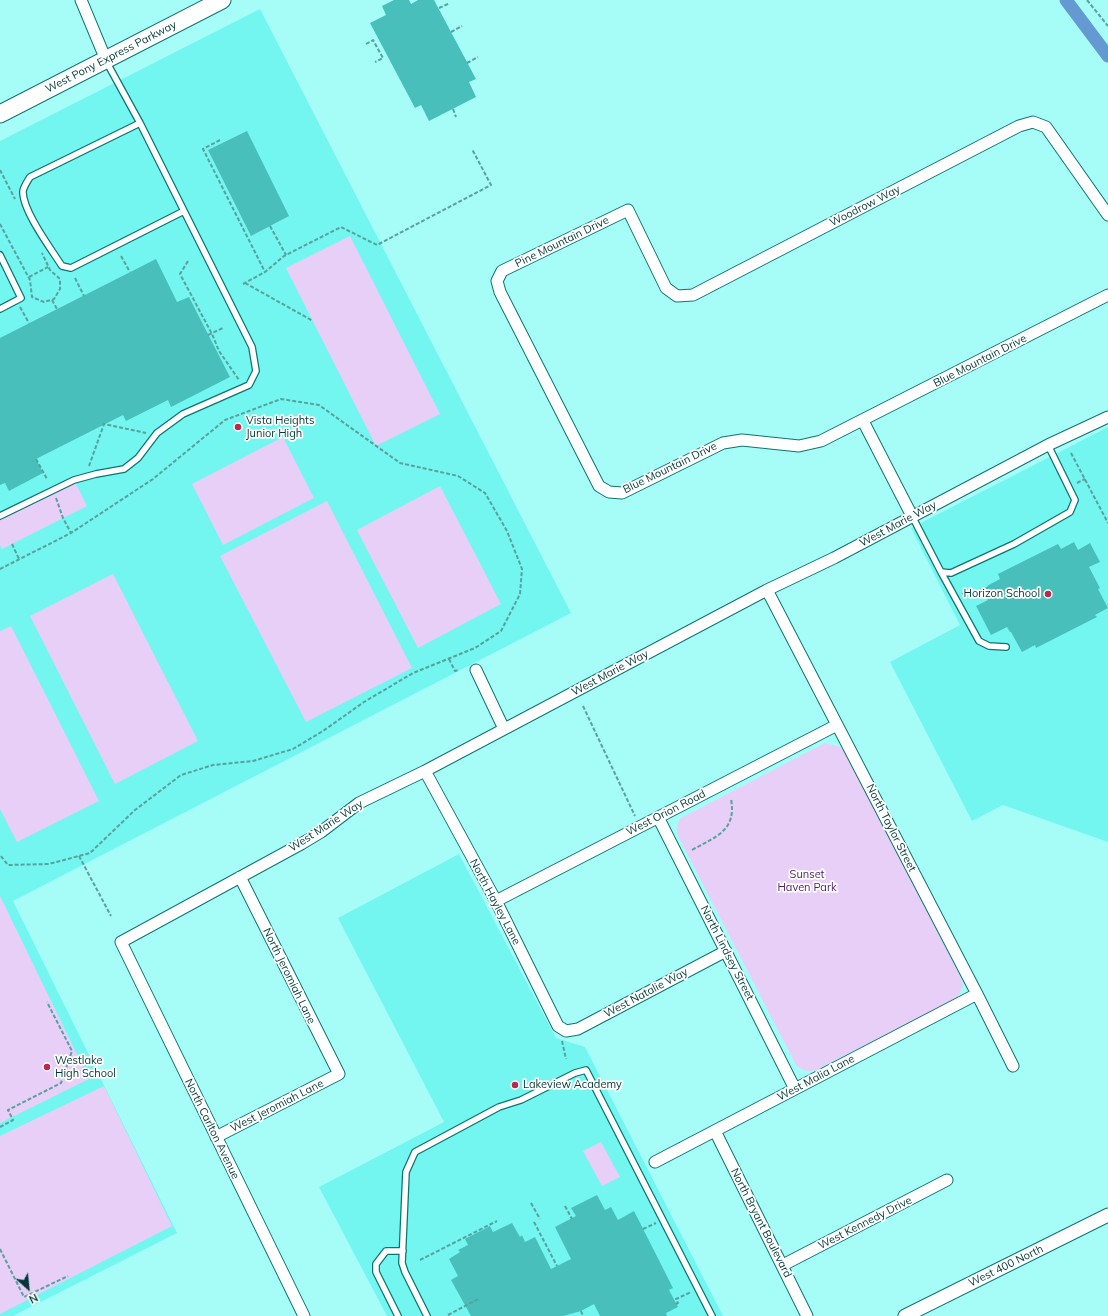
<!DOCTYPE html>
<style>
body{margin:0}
#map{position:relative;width:1108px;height:1316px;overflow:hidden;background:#a6fdf8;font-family:Mulish,sans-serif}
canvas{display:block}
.north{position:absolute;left:8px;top:1268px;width:40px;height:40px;-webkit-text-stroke:3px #fff;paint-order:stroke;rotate:153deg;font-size:11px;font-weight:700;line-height:16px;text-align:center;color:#013836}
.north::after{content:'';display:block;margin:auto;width:14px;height:18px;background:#013836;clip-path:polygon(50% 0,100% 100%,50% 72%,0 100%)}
</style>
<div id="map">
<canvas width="1108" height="1316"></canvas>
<div class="north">N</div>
</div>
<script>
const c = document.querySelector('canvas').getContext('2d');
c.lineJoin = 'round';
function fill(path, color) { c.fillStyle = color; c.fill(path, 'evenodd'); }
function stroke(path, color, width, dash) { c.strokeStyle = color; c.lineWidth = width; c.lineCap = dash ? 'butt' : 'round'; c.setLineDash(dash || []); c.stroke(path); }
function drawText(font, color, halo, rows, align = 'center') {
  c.font = font + ' Mulish,sans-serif'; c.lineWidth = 3.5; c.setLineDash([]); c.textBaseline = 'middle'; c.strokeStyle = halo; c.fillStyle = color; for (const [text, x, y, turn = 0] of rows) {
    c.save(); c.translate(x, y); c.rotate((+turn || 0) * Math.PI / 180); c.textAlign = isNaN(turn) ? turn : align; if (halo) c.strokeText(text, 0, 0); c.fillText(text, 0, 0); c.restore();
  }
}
fill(new Path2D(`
 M260 9 571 613 13 901 177 1233 13 1316H0V141Z
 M1108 427V842L1003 805 972 821 890 662 960 625 911 528Z
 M459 854 556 1038 585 1047 723 1316H387L319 1187 444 1122 338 918Z`), '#74f6f0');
fill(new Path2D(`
 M350 236 440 414 376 446 286 268Z
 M283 437 314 498 223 545 192 484Z
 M74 480 87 506 2 549 0 545V518Z
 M440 486 501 604 418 648 357 530Z
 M327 501 412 668 306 722 220 556Z
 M113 574 198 741 115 784 30 616Z
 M11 626 99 801 17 842 0 809V631Z
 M825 743 840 747 846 753 961 978 963 985 958 997 816 1070C808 1072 802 1071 796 1065L677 834C677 827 677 822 681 818Z
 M0 896 89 1079 0 1123Z
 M104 1086 172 1226 0 1314V1136Z
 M601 1142 620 1177 602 1186 583 1151Z`), '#e7cff8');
stroke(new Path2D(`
 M1066 0 1108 56`), '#6499d2', 13);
fill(new Path2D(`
 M394 0H409L411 4 418 0H434L476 79 469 82 476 97 429 121 421 105 415 108 370 23 386 15 382 6Z
 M247 131 289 216 251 236 208 150Z
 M156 259 177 302 189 297 230 377 171 407 168 400 126 421 123 415 36 459 43 473 9 491 5 483 0 485V338Z
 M1074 542 1078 550 1090 543 1100 562 1089 567 1100 588 1098 589 1108 608 1095 615 1097 617 1036 648 1035 645 1022 652 1011 632H1010L1007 627 991 635 976 606 988 600 985 594 990 592 987 586 1000 579 998 574 1058 544 1061 549Z
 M597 1195 605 1210 611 1207 618 1220 634 1211 673 1288 669 1290 678 1307 666 1313 667 1316H600L594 1304 581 1311 563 1316H471L451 1280 458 1276 449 1259 460 1252 458 1250 468 1245 465 1239 490 1226 493 1232 512 1223 520 1237 522 1235 525 1242 535 1237 551 1269 571 1259 555 1227 576 1216 571 1208Z`), '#48bfba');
const service = new Path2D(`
 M140 123 30 177C27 182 24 186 23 191 22 210 51 249 62 266L71 268 184 211
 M0 255 21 298 0 309
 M0 516 74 480 96 474 124 469 138 458 157 433 183 414 249 385 256 371 252 347 140 123 106 61
 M912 516 941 572 951 573 1014 544 1070 512 1075 500 1048 445
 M941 572 979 641 989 646 1006 647
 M398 1316 376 1272V1264L386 1251H403
 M427 1316 405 1272 402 1263 406 1172 415 1152 499 1107 521 1100 575 1073 586 1070 712 1316`);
const minor = new Path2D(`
 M81 0 106 60
 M1108 215 1046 127 1033 122 1019 126 693 295 677 296 666 288 628 210 502 271 497 281 500 292 599 486 609 492 622 493 723 443 742 440 799 446 821 441 1108 295
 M863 421 912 516
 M767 590 977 994 1013 1066
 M476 670 504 729
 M425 771 496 901 558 1026 566 1031 578 1029 726 951
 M658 817 795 1089
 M496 901 837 725
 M715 1131 807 1316
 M216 1137 339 1074 240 877
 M655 1162 977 994
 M783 1265 947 1180
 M304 1316 121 942 301 844 321 832 359 803 425 771 767 590 834 558 1048 445 1108 417`);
const tertiary = new Path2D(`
 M905 1316 1108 1215`);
const primary = new Path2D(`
 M0 114 222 0`);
stroke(service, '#0d7470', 8);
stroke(minor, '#0d7470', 13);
stroke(tertiary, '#0d7470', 15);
stroke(primary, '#0d7470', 19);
stroke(new Path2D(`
 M1087 0 1108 26
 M439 8 450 3
 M451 32 462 26
 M366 44 373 40 383 58 375 62
 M467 63 478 57
 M453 109 456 117
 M220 140 203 149 265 272
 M0 170 15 199
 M0 224 30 280 32 297 44 302 54 299 60 289V279L50 270 42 253
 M270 226 286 255
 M121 256 130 272
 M188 261 180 274 212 334 219 351 239 380
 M29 277 48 267
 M75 278 84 296
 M245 283 313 321
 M243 284 265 272 284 256 341 227 377 245 491 185 472 149
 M52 300 57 309
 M20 307 29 323
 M208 335 223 328
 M1071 453 1108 523
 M36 459 47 479
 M89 466 104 424 146 433
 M1077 483 1085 479
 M56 498 63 518 71 533
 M12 544 19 559
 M0 569 71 533 153 479 225 420 281 399 319 405 400 463 458 476 485 493 507 531 522 569 520 594 501 631 475 648 413 673 364 702 323 731 293 749 253 761 213 765 181 775 135 810 90 853 49 864 8 865 0 855
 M962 594 988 588
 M449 659 455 671 458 670
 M583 706 635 816
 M692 850C715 837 737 831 731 799
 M79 856 111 916
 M562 1041 566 1059
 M0 1127 13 1120 8 1110 61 1083 72 1051 47 1002
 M531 1203 540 1219
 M565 1206 572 1219
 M534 1222 557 1266
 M643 1229 656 1223
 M0 1249 24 1297 68 1276
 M420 1260 497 1221
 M676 1304 678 1303 676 1299 691 1292
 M581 1311 583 1316
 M448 1315 480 1298`), '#59a19e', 2, [4, 2]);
stroke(service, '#fff', 5.5);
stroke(minor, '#fff', 11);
stroke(tertiary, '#fff', 13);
stroke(primary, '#fff', 17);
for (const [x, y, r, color] of [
 [238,427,4,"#b9284f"],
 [1048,594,4,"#b9284f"],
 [47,1067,4,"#b9284f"],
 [515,1085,4,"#b9284f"]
]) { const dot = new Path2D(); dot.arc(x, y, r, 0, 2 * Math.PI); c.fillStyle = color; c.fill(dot); stroke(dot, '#fff', 1.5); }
drawText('11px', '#013836', '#fff', [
 ["West Pony Express Parkway",111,57,-27],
 ["Woodrow Way",865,206,-27],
 ["Pine Mountain Drive",562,242,-26],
 ["Blue Mountain Drive",980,361,-27],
 ["Blue Mountain Drive",670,468,-26],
 ["West Marie Way",898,524,-28],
 ["West Marie Way",610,673,-28],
 ["West Orion Road",666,813,-27],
 ["West Marie Way",326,826,-33],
 ["North Taylor Street",891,828,63],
 ["North Hayley Lane",495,902,62],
 ["North Lindsey Street",727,953,63],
 ["North Jeromiah Lane",289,976,64],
 ["West Natalie Way",646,993,-28],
 ["West Malia Lane",816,1078,-28],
 ["West Jeromiah Lane",277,1106,-27],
 ["North Carlton Avenue",212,1129,64],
 ["North Bryant Boulevard",761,1223,63],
 ["West Kennedy Drive",865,1223,-27],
 ["West 400 North",1006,1266,-26]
]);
drawText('11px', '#013836', '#fff', [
 ["Vista Heights",246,421],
 ["Junior High",246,434],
 ["Horizon School",1040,594,"right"],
 ["Westlake",55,1061],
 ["High School",55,1074],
 ["Lakeview Academy",523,1085]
], 'left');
drawText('11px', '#501d6b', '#fff', [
 ["Sunset",807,875],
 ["Haven Park",807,888]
]);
</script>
